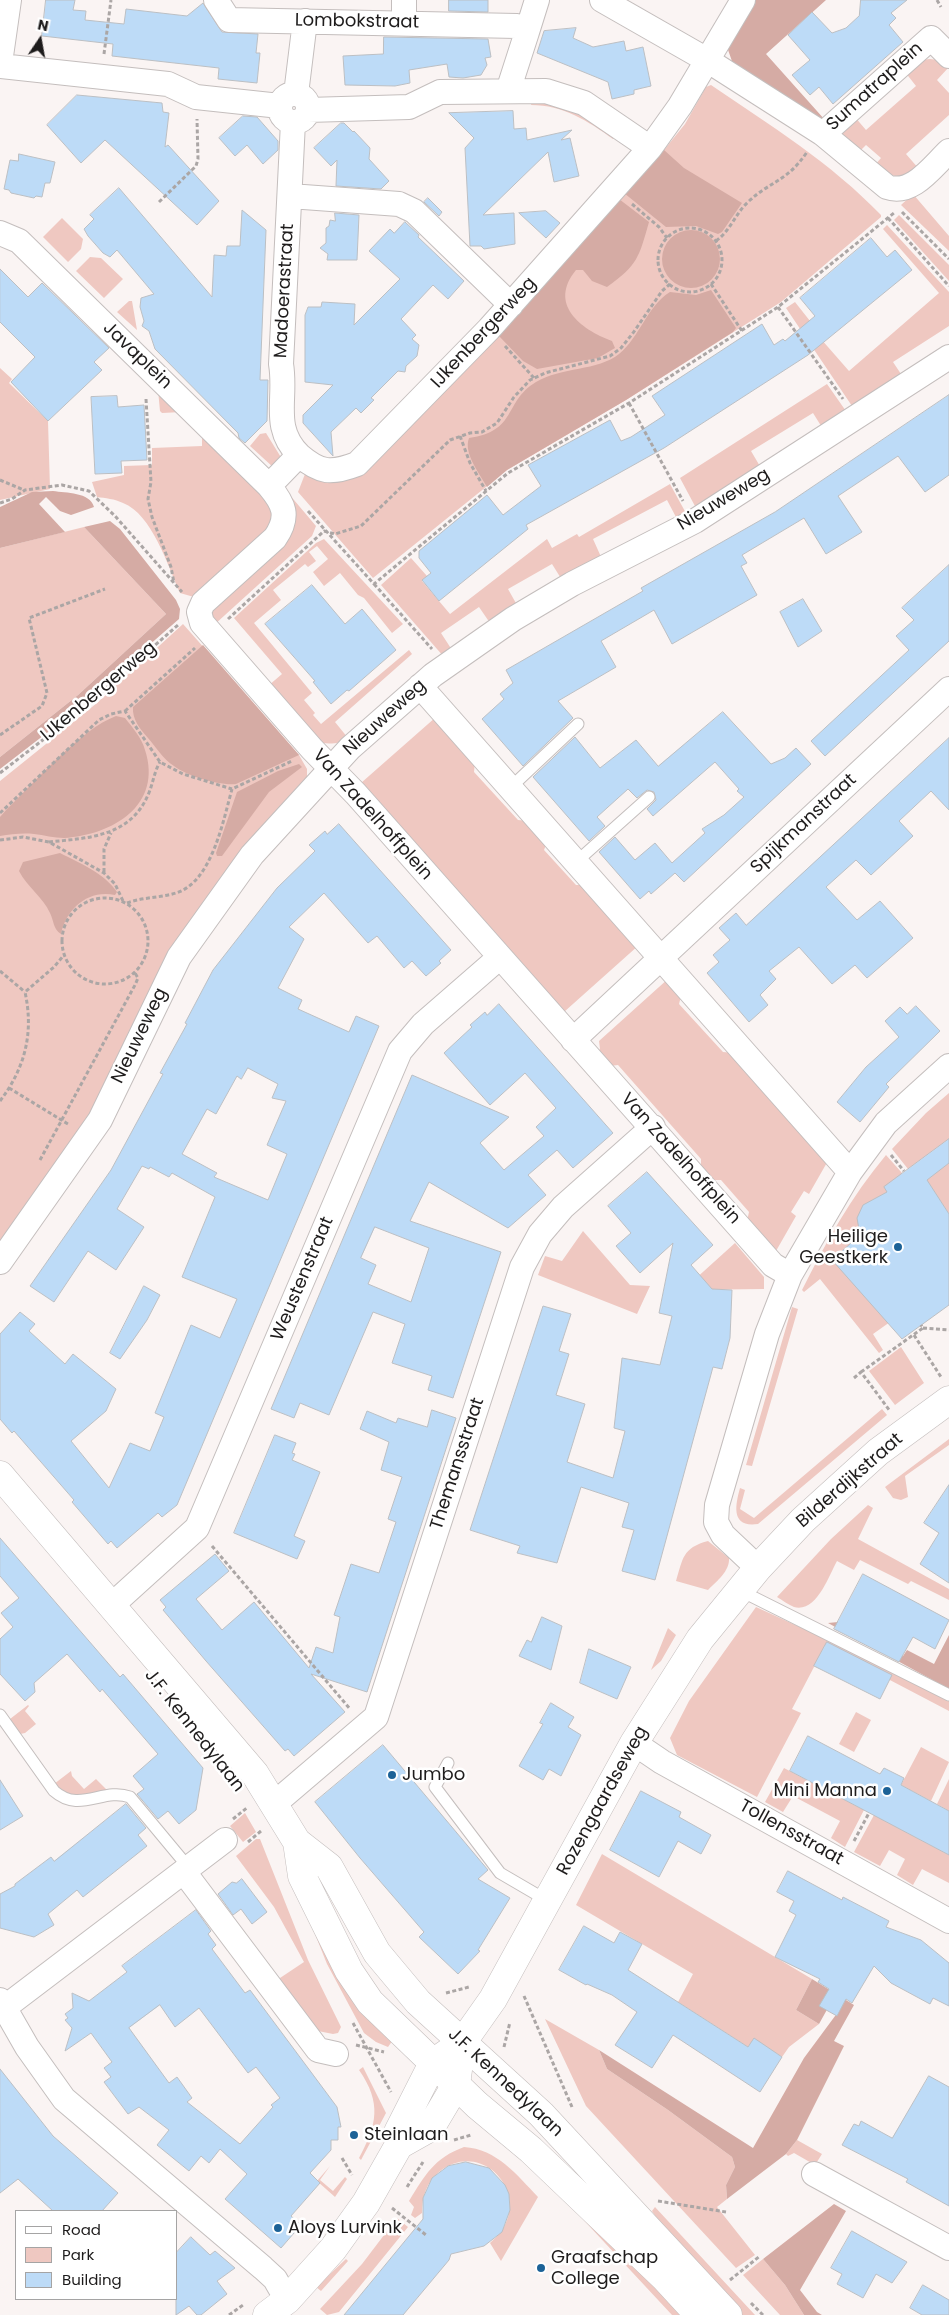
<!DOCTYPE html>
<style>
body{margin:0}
#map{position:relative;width:949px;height:2315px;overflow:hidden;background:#faf4f3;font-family:Poppins,sans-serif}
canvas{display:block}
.legend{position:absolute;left:15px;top:2210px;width:162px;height:90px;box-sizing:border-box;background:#fff;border:1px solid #a5a4a4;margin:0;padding:6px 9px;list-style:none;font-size:15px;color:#1e1c1c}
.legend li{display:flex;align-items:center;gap:10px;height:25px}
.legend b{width:25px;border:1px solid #a5a4a4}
.north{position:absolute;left:15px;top:15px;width:50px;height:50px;-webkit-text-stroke:4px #fff;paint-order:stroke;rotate:12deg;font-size:14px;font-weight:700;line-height:20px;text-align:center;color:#1e1c1c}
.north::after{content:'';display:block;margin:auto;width:18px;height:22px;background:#1e1c1c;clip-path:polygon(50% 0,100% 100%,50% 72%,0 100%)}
</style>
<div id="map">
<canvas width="949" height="2315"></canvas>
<ul class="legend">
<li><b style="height:6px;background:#fff"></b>Road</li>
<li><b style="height:14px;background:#efc8c1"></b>Park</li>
<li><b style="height:14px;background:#bddbf7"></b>Building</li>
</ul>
<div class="north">N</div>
</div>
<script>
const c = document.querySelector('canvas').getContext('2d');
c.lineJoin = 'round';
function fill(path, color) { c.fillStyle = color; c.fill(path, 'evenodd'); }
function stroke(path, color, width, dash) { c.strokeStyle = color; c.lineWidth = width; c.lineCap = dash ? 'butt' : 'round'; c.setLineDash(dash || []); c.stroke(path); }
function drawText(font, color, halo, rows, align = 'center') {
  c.font = font + ' Poppins,sans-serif'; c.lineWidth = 5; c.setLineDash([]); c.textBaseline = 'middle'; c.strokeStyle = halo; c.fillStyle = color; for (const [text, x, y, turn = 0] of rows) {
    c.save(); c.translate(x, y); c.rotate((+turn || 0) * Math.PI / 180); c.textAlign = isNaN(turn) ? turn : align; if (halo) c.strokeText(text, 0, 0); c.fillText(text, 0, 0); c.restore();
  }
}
fill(new Path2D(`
 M930 59 938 60 949 67 937 80 949 93V115L906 154 919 169C897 179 896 179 874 166L881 158 866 145 858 153 841 138V132L854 116 866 130 916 86 905 72 921 60Z
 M711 85C770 125 831 163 881 215V217L781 302 626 400 507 470 373 578 298 492 305 474C323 483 340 484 358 476 466 372 564 261 664 150L685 124 706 87Z
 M532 99 558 101 617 133 613 139C588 121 563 105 531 105Z
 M913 194 949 236V251L901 205Z
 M899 215 949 265V281L894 220Z
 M62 218 83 239 81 249 68 262 43 237Z
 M887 225 949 292V326L893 362 903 377 854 409 786 308 795 302 810 321 807 323 849 371 939 293 883 229Z
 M90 257 101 258 123 279 104 298 76 271Z
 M129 301H132L137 330 117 312Z
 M0 368 12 379 9 383 48 421 50 489 0 500Z
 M827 384 848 414 823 429 813 413 751 451 761 468 696 508 680 478Z
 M158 390 182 412 162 413 160 411Z
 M202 431 273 503 274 519 267 534 201 599 180 593C168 566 152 514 123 503 115 499 105 498 97 497L92 482 124 475V466L152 465V448L202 446Z
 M266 433 282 459 274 468 250 446 260 434Z
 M670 484 687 515 677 519 667 500 593 539 602 559 562 580 552 564 508 589 517 605 490 623 479 607 441 633 452 650 444 657 381 585 411 558 427 576 422 581 450 614 547 539 552 548 577 534 579 537Z
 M283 487 316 526 312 536 214 625 210 619 211 607 280 545Z
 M84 527 166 614 78 695 0 757V548Z
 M324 539 403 624 392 633 364 598 358 595 340 573 324 586 313 572 328 559 317 546 309 552 316 561 308 567 305 564 273 590 281 600 254 623 312 693 304 700 315 713 313 715 321 724 409 650 412 654 335 722 348 738C339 744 332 744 321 743L268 686 282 674 234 618 316 543Z
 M183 624 299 755 307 769V780L258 836 83 1129 0 1252V781L97 703Z
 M436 717 475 762 474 772 518 820 528 821 547 842 544 850 576 885H585L639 945 564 1012 361 783Z
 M669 978 682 992 679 1004 723 1052 735 1053 829 1159 809 1194 804 1191 791 1212 796 1216 776 1251 747 1221 749 1212 721 1180H711L701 1168V1159L618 1065 610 1066 597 1052 600 1049 599 1041Z
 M949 1093V1139L908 1169 892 1149 926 1113Z
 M886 1155 902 1173 898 1198 890 1322 873 1334 883 1350 879 1353 820 1279 804 1292 802 1290C826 1242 851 1197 886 1155Z
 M949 1163V1214L931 1187 924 1181Z
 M583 1231 630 1285 650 1286 637 1314 538 1275 545 1256 562 1261Z
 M735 1243 764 1277V1289L683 1290Z
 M792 1307 798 1309 752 1466 746 1465Z
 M901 1347 924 1383 895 1405 869 1371Z
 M882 1409 887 1415 758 1524C731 1528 735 1506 740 1488L745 1490 740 1509 754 1518Z
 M949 1439V1445L905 1476 908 1497 901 1500 893 1498 885 1487Z
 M868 1505 873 1508 858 1539 949 1589V1600L911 1581 908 1584 860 1560 854 1570 837 1561C829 1575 817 1613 794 1607 789 1605 782 1600 777 1597L831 1539Z
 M708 1541 729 1558C730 1571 717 1581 708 1590L676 1581C683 1559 682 1548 708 1541Z
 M756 1607 828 1640 949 1701V1711L825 1646 792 1709 801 1713 757 1797 677 1755 670 1738 689 1701Z
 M668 1628 676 1635 661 1661 651 1670Z
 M28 1705 29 1706 25 1711 36 1724 25 1733 20 1734 10 1719Z
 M856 1712 871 1720 854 1752 839 1744Z
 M921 1747 949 1762 931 1801 901 1785Z
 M784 1768 864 1810 845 1847 831 1838 840 1821 793 1796 783 1812 765 1802Z
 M71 1771 72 1776 84 1789 96 1779 108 1791 70 1796 54 1784Z
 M949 1779V1811L937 1804Z
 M245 1813 256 1832 243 1842 230 1826Z
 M874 1815 949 1855V1883L922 1869 913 1885 897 1875 905 1859 889 1850 880 1866 854 1852Z
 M256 1839H260L308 1960 341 2027 338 2033 333 2034 313 2030 274 1982 304 1962 274 1907 236 1856Z
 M602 1854 812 1979 796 2010 819 2024 789 2047 782 2057 754 2039 748 2047 678 2002 693 1974 576 1905Z
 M299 1894 395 2037 388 2047 376 2042 364 2033 327 1964Z
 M545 2019 599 2050 607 2069 668 2110 732 2157 735 2167 726 2185 727 2199 717 2207 755 2255 736 2268 586 2106Z
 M363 2067 386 2113 361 2160 359 2158C377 2125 382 2103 359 2070Z
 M797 2140 822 2154 815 2165 794 2153 788 2156 786 2154Z
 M464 2147C497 2149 517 2175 538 2197L501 2261 490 2243C540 2203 485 2135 439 2172 426 2183 422 2197 422 2213L415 2218 411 2215 414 2207 409 2201C425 2175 434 2158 464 2147Z
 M330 2166 320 2180 333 2191 345 2177 347 2179 335 2197 317 2181Z
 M538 2171 691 2315H672Z
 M655 2207 755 2315H735L684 2260 652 2211Z
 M397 2218 408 2227 339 2312 327 2315 320 2309 362 2264Z
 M346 2259 348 2261 321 2291 316 2287Z
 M763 2259 785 2285 804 2315H780L743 2275Z`), '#efc8c1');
fill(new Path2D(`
 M753 0H826L766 54 825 120 815 118 733 64 727 47Z
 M664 150 684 168 742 203 722 232 718 234 696 226 666 227 624 193Z
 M619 199 649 222C639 257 638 265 607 287L592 281 583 270H576C548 304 580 329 612 341L615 348 598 358 537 369 523 361 498 335Z
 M662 259a29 29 0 1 1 58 0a29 29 0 1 1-58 0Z
 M711 290 736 328 733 332 626 400 507 470 487 487C480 474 463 453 469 438 518 431 503 402 536 382 561 367 598 371 619 354 640 337 647 306 670 292L696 295Z
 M53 491C66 493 90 492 94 507L71 515 60 511 46 497 39 504 65 532 0 548V507L32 492Z
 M110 521 120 529 176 600 180 609 179 619 61 722 0 769V757L78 695 166 614 84 527Z
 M203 645 299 755 236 784C220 786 187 776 174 766 163 759 156 747 148 738 140 729 132 719 133 707Z
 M116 716 125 718C132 727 142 738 145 750 163 805 113 835 64 838 54 838 44 835 34 834 23 833 11 834 0 836V817L7 809C35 782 81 729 116 716Z
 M299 764 302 767 269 792 222 856H217L216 853 237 792 278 771Z
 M60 853C80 863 104 873 117 892L115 895C88 889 66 909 61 934 53 929 54 921 50 913 43 897 27 887 19 871L23 862Z
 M838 1622 903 1656 907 1650 934 1664 949 1635V1689L828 1623Z
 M812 1979 854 2005 834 2041 844 2046 797 2140 786 2154 727 2199 726 2185 735 2167 732 2157 668 2110 607 2069 599 2050 753 2148 804 2058 838 2012 829 2006 819 2024 796 2010Z
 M834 2204 846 2211 800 2290 817 2312 822 2315H804L785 2285 763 2259Z`), '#d5aba4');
const building = new Path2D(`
 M46 0H75L73 10 86 11 85 20 124 24 126 9 187 16 203 3 222 32 258 34 256 53H260L257 83 218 79 219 68 112 56 113 44 42 36Z
 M449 0H488V12L449 11Z
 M861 0H907L891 13 896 18 889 25 903 42 833 104 819 87 810 95 792 75 810 60 788 35 812 12 832 33 846 28 859 16Z
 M576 28 573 38 593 47 624 41 626 51 643 47 651 86 634 90V94L612 99 608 82 537 53 544 31Z
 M384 37 488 39 491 57 485 58 487 65 481 75 463 78 449 77 447 64 409 70 410 83 395 86 345 85 343 56 383 54Z
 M77 95 162 103 163 112 169 113 165 147 168 145 219 201 197 225 105 140 81 163 47 125Z
 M513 111 514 129 526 128 527 140 572 130 561 140 570 138 579 176 554 182 548 152 483 215 514 213 515 244 484 249 481 246H470L465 148 474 138 449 113Z
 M243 116 257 117 278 141V150L263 164 247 145 235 156 219 138Z
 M341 123H344L353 132 354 131 370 148 369 159 389 181 381 189 336 186 337 160 331 166 314 148Z
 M19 154 55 162 50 183H45L42 197 36 196 34 198 11 193 9 190 4 189 10 160 18 161Z
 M119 188 212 297 214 255 226 256 227 246H240L242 210 266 230 260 380H268L267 421 245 443 239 438 238 433 155 349 149 331 142 326 144 321 140 307 141 298 154 294 117 250 110 257 103 253 88 236 84 229 94 219 90 215Z
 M428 198 442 212 439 216 424 202Z
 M546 211 560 223 546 238 519 213Z
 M335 213 359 215 357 260H327L328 254 320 248 326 243V228L329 226 330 220 335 221Z
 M405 222 419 235 418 237 464 281 448 299 433 285 401 319 416 335 412 339 419 345 417 356 406 366 405 372 398 371 371 398 374 400 361 413 356 408 331 432 333 456 303 423V415L333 385 305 382V315L308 307H321L322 302 355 304 354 325 400 279 369 251 390 229 394 233Z
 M871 238 887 257 895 250 912 270 808 355 664 448 526 525 528 529 439 601 422 580 431 573 419 558V551L487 495 503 515 541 486 528 465 610 420 621 441 631 437 665 415 652 396 762 324 774 345 783 339 785 341 815 316 800 298Z
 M0 269 28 297 42 283 109 348 94 362 102 370 48 421 11 382 35 357 0 322Z
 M949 395V475L925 492 898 456 838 496 862 532 826 554 804 518 742 555 747 563 741 566 757 595 672 644 654 610 601 641 616 667 558 701 573 718 523 766 482 719 504 699 500 694 513 683 506 670 643 591 641 588 775 512Z
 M117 396 118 407 144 405 147 460 121 461 122 473 95 474 91 397Z
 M949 565V641L825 756 811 741 909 650 896 636 914 620 902 608Z
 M312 585 345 624 362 609 396 650 349 691 347 690 331 704 313 682 315 681 265 624Z
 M803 599 822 631 798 647 780 612Z
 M723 712 771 764 785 758 796 748 811 764 684 882 675 873 651 894 649 891 640 899 599 852 615 837 635 860 655 843 672 863 705 833 702 829 724 815 744 797 737 791 739 789 715 762 653 816 647 809 656 800 654 792 647 790 637 798 628 789 597 817 605 826 589 841 533 777 575 737 600 768 636 740 658 766Z
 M949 738V810L931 791 899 821 913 836 871 875 856 860 826 887 857 920 880 901 913 938 867 978 855 965 832 984 799 947 769 971 776 979 760 995 768 1005 749 1022 707 973 719 962 713 955 730 940 719 928 736 913 746 925Z
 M339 824 451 950 439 961 441 963 426 976 412 961 404 968 377 936 368 943 324 893 289 927 304 939 278 988 302 1000 298 1009 349 1032 356 1016 379 1026 177 1505 162 1517 158 1513 117 1548 111 1541 108 1544 72 1502 74 1500 14 1431 12 1433 0 1419V1334L20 1312 35 1324 29 1331 65 1364 73 1354 116 1389 106 1411 71 1441 109 1488 130 1443 150 1451 164 1417 155 1413 191 1325 220 1338 237 1299 182 1277 215 1197 172 1173 169 1177 150 1167 149 1169 142 1166 117 1209 144 1227 116 1270 88 1251 54 1302 30 1286 111 1170 163 1074 160 1073 187 1024 185 1023 213 970 277 888 315 851 309 845 325 831 327 834ZM248 1068 278 1084 272 1098 286 1101 267 1145 287 1154 268 1200 214 1177 217 1173 182 1154 207 1109 216 1114 237 1076 241 1079Z
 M499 1004 613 1133 573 1168 557 1150 528 1175 546 1195 508 1228 429 1182 410 1221 501 1252 453 1398 428 1390 432 1376 392 1363 405 1324 373 1312 329 1415 300 1403 294 1418 271 1409 412 1075 509 1117 480 1143 504 1170 544 1136 536 1127 556 1108 525 1073 490 1105 444 1053 472 1027 470 1025 485 1012 487 1015ZM375 1227 429 1248 411 1302 368 1284 376 1265 361 1258Z
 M916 1006 940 1031 886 1084 889 1087 860 1122 837 1102 866 1067 899 1037 885 1021 900 1007 907 1014Z
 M949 1139V1163L927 1180 949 1214V1305L902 1339 832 1260 860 1235 857 1218 863 1205 887 1192 884 1187Z
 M647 1172 713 1245 691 1265 712 1289 732 1290 730 1338 722 1369 713 1367 655 1580 622 1571 634 1530 622 1527 629 1503 581 1487 557 1563 517 1553 520 1546 470 1530 543 1306 571 1314 559 1351 569 1354 556 1395 585 1404 567 1462 613 1478 625 1431 614 1428 622 1358 660 1365 672 1316 659 1313 673 1243 640 1273 616 1246 631 1233 608 1206Z
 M144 1286 160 1295 147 1320 120 1359 110 1353Z
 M432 1410 456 1418 367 1692 311 1674 345 1712 294 1756 288 1749 285 1751 206 1661 163 1610 166 1607 160 1600 215 1554 229 1571 196 1599 222 1630 254 1602 309 1668 316 1647 333 1653 340 1617 334 1615 351 1564 379 1573 396 1522 388 1519 402 1477 381 1470 389 1442 360 1429 367 1411 396 1423 398 1418 427 1427Z
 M275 1435 296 1443 292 1453 295 1454 292 1460 320 1472 294 1536 305 1541 297 1559 234 1533Z
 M949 1485V1583L920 1564 939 1533 924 1523Z
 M0 1538 120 1677 123 1674 203 1768 196 1810 179 1824 168 1811 158 1819 137 1794 144 1789 133 1776 158 1754 102 1689 100 1692 67 1654 34 1683 35 1692 25 1701 0 1674V1639L13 1627 1 1613 19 1598 0 1576Z
 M863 1574 949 1620 935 1649 913 1637 899 1662 834 1629Z
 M542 1617 562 1626 551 1670 519 1656 527 1640 531 1642Z
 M827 1642 892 1675 880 1699 814 1666Z
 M589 1649 631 1667 617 1699 580 1683Z
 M551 1703 574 1717 568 1727 581 1735 561 1776 549 1769 543 1780 519 1766 543 1724 540 1723Z
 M808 1736 880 1774 884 1768 904 1778 901 1785 949 1811V1855L790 1771Z
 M383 1745 488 1870 478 1879 510 1898 478 1950 480 1951 458 1974 419 1937 424 1932 360 1858 315 1802Z
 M0 1780 23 1816 0 1830Z
 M641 1791 681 1812 679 1817 711 1835 701 1854 678 1841 659 1877 610 1850Z
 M126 1804 146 1828 138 1835 147 1846 83 1897 77 1890 48 1914 54 1925 34 1937 0 1928V1894L15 1886V1884L51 1857 54 1861Z
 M788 1871 842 1900 843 1897 889 1921 886 1927 921 1940 949 1963V2006L933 1998 930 2004 891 1983 874 1966 852 2003 846 1999 837 2016 819 2006 829 1989 818 1982 820 1979 775 1957 796 1915 789 1911 794 1901 777 1892Z
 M242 1879 267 1912 252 1924 241 1909 233 1915 218 1894 232 1882 236 1883Z
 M196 1910 211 1931 208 1934 216 1945 212 1949 245 1993 250 1990 337 2107 341 2127H338V2140H331V2150L310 2173 320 2183 291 2216 301 2225 281 2248 225 2199 247 2174 220 2149 209 2163 201 2156 189 2171 157 2145 169 2130 139 2107 128 2114 104 2082 111 2077 104 2068 112 2062 91 2033 65 2051 72 2028 65 2020 68 2018 65 2014 73 2008 72 1993 89 2001 127 1972 122 1966ZM160 2005 175 2027 199 2008 248 2073 256 2067 280 2098 271 2105 273 2107 240 2144 187 2102 192 2098 177 2077 169 2083 129 2028Z
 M584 1926 614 1943 620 1932 642 1944 628 1970 748 2047 754 2038 782 2057 760 2092 673 2035 652 2068 615 2045 637 2012 612 1995 587 1984 586 1985 559 1970Z
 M0 2069 53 2136 118 2193 102 2211H53L18 2179 0 2193Z
 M929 2076 949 2087V2206L906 2182 908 2179 842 2145 854 2124 859 2126 861 2121 892 2138Z
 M466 2162 489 2168 505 2185 509 2194 510 2210 502 2232 484 2246 451 2254 449 2260 403 2315H344L423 2219V2198L432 2178 448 2166Z
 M852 2231 907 2262 892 2283 876 2274 863 2298 837 2284 842 2274 831 2268Z
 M191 2237 210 2255 215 2251 235 2268 217 2281 227 2294 201 2315H197L189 2306 176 2315V2253Z
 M923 2285 949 2300V2315H922L910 2308Z`);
fill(building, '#bddbf7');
stroke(building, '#bcbfc3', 1);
const lane = new Path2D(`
 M510 788 578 724
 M575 863 649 797
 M741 1591 949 1695
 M0 1715 54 1791C80 1814 103 1787 130 1797L189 1868
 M448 1763 435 1787 500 1873 548 1901`);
const street = new Path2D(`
 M216 0 229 20 517 26 527 32 508 91
 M602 0 707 60 823 134 887 187C912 196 932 167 949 151
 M743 0 680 106 650 148 489 329 357 464C331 474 320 473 299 455L269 486C284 504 290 516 275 538L203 603 199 612 202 623 312 749 356 794 773 1265 790 1275
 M404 23V0
 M527 32 537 0
 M0 63 9 0
 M0 66 168 84 196 97 280 106
 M280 108a14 14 0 1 1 28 0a14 14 0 1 1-28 0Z
 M296 94 305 21
 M308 110 409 107 440 92 546 91 584 103 650 148
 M293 122 281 364C287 399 271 427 299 455
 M823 134 931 38 949 56
 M290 196 399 204 414 211 511 305
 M0 233 19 241 269 486
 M420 686 850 1172
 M573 1040 949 689
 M0 1262 100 1120 179 957 252 855 350 748 433 675 513 619 572 584 695 521 949 357
 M758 1568 723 1535 716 1522 717 1505 767 1334 790 1275 850 1172 886 1123 949 1066
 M112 1605 197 1528 400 1051 423 1024 500 957
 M634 1743 662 1762 949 1921
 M274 1804 376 1717 522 1267 540 1234 563 1207 653 1127
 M184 1872 318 2050 336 2054
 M0 2000 27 2047 64 2099 263 2268 275 2279 287 2300
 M0 2011 225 1840
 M814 2174 949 2248`);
const secondary = new Path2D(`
 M399 2145 398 2132 433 2063 462 2043 493 1999 634 1743 700 1639 758 1568 803 1520 878 1452 949 1400
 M267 2315 287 2300 333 2249 366 2203 399 2145 431 2127 456 2085 459 2062`);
const primary = new Path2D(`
 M0 1475 255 1774 297 1842 302 1876 349 1971 370 2002 477 2105 531 2150 664 2277 699 2315
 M297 1842 329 1867 377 1953 418 2002 541 2114 728 2315`);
stroke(lane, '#c4bebd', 13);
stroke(street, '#c4bebd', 26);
stroke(secondary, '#c4bebd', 29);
stroke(primary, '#c4bebd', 29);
stroke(new Path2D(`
 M937 0 941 7
 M104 54 111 0
 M159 202 196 166 198 159 197 119
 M632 204 659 227 667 238
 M902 212 949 259
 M888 218 949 286
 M658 260a32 32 0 1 1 64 0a32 32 0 1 1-64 0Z
 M716 241C731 230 735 214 748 202 770 181 787 182 807 152
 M711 284 742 331
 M778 307 843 399
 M505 346 534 378
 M146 399 151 482 148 499 152 517 171 567 174 583
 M629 403 683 501
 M460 436 470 463 486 491
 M0 480 24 490
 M0 503 12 499 25 490 62 485 89 491 115 516 182 592
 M308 511 374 584 508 473 629 403 778 307 894 213
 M374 584 432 649
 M228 619 324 531 335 534 361 526 450 440 470 433 482 432 497 423 514 397 530 380 545 373 610 356 621 348 633 333 662 291 670 284
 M125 711 195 648
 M0 735 42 706 47 693 29 618 105 589
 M0 773 79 712 178 625
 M0 813 99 720 111 714 125 711 160 762 183 774 232 789
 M0 840 23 837 49 842 104 873 115 884 123 901
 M49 842C88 838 130 837 148 795 153 784 154 772 160 762
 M104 872V849L111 833
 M62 941a43 43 0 1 1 86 0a43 43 0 1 1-86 0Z
 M127 903C143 897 160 898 176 893 212 882 223 821 232 789L292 761
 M0 971 25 992
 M9 1088 68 1124
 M0 1101C25 1068 34 1033 25 992L54 967 64 955
 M891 1155 904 1171
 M40 1160 135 985 138 978 135 973
 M923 1328 949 1330
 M914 1335 941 1377
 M861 1372 923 1328 921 1325
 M854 1378 861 1372 890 1411
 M212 1546 350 1709
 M233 1819 248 1807
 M854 1841 869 1813
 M248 1842 261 1831
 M446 1993 469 1987
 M524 1996 572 2107
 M353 2023 391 2092
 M356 2045 384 2052
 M504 2047 510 2022
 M454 2140 471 2135
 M342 2158 352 2175
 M407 2187 423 2162
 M658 2201 726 2212
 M392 2208 426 2235
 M730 2280 760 2256
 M751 2303 763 2315
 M229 2315 243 2305`), '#aba6a5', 3, [4, 2.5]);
stroke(lane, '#fff', 11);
stroke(street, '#fff', 24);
stroke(secondary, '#fff', 28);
stroke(primary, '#fff', 28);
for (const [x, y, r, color] of [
 [898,1247,5,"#1c6297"],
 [392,1775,5,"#1c6297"],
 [887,1791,5,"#1c6297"],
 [354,2135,5,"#1c6297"],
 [278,2228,5,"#1c6297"],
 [541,2268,5,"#1c6297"]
]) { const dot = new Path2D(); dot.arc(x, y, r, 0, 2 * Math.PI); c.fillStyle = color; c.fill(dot); stroke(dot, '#fff', 2); }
drawText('18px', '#1e1c1c', '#fff', [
 ["Lombokstraat",357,22,1],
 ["Sumatraplein",875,87,-42],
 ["Madoerastraat",285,291,-87],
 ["IJkenbergerweg",484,333,-47],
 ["Javaplein",137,356,44],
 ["Nieuweweg",724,500,-31],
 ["IJkenbergerweg",99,692,-40],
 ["Nieuweweg",385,718,-42],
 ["Van Zadelhoffplein",372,815,48],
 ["Spijkmanstraat",804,824,-43],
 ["Nieuweweg",140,1036,-64],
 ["Van Zadelhoffplein",680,1159,48],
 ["Weustenstraat",303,1279,-67],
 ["Themansstraat",458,1464,-72],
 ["Bilderdijkstraat",850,1481,-41],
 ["J.F. Kennedylaan",194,1731,52],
 ["Rozengaardseweg",603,1801,-61],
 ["Tollensstraat",791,1833,29],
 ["J.F. Kennedylaan",505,2083,43]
]);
drawText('18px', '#1e1c1c', '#fff', [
 ["Heilige",888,1237,"right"],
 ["Geestkerk",888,1258,"right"],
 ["Jumbo",402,1775],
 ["Mini Manna",877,1791,"right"],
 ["Steinlaan",364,2135],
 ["Aloys Lurvink",288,2228],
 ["Graafschap",551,2258],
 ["College",551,2279]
], 'left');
</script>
